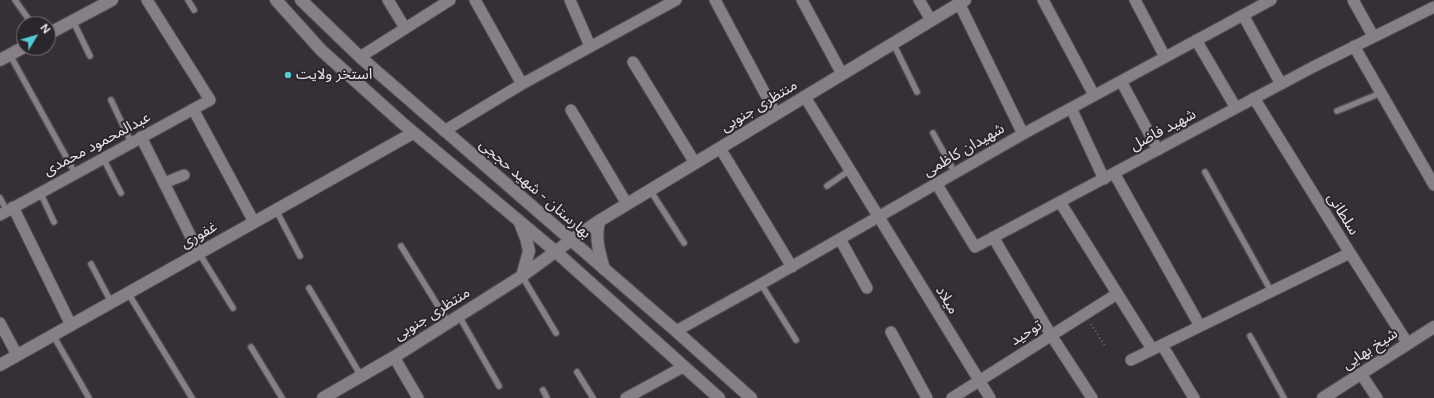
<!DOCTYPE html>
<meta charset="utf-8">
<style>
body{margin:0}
#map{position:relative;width:1434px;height:398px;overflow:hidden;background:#353035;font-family:Figtree,sans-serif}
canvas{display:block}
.north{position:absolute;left:16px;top:16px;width:40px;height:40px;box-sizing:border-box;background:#2b262b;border:1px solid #777277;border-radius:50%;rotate:52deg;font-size:11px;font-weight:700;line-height:16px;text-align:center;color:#e8e5e8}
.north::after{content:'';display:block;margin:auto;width:14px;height:18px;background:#51ccd5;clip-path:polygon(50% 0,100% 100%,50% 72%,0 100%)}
</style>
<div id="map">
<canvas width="1434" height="398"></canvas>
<div class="north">N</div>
</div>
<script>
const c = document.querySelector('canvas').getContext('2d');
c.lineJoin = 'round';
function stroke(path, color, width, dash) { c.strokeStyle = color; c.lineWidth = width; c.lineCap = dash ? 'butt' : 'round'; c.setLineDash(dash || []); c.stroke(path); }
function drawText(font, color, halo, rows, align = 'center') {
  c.font = font + ' Figtree,"Noto Sans Arabic",sans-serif'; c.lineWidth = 4; c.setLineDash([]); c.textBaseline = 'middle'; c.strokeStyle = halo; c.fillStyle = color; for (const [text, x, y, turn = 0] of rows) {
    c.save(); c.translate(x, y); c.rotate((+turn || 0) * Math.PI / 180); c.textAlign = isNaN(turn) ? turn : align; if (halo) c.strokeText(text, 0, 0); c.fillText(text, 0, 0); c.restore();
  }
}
const service = new Path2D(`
 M15 0 32 24
 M188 0 194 10
 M73 21 90 56
 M893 43 917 92
 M10 55 75 173
 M111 100 131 142
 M1337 111 1381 93
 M933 133 955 173
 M103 158 121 193
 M1205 172 1271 291
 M827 186 850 170
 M650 190 684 243
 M40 192 54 222
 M0 198 7 211
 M276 210 300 256
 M401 246 448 322
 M199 253 233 308
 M91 264 111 302
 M522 276 556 333
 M761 284 796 340
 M309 288 361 376
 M128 293 192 398
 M459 316 499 386
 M53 335 89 398
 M1250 336 1284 398
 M251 347 282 398
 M577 372 593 398
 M543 390 547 398`);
const minor = new Path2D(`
 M388 0 405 28
 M475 0 522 84
 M570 0 590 46
 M715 0 776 114
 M802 0 842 74
 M919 0 931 20
 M1043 0 1094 95
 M1135 0 1165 57
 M1353 0 1373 36
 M959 3 1023 134
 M1243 15 1281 84
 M1196 40 1236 108
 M1354 46 1434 185
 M360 57 450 0
 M633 62 695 163
 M1121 81 1158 150
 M805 97 990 398
 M1254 98 1350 253 1408 344
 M1071 108 1104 179
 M193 109 254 222
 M571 110 627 204
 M444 131 522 84 676 0
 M141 137 199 253
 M720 148 792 267
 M1114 173 1200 326
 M164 183 184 175
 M936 183 975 247 1313 67 1434 7
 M1060 202 1152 349
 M13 207 71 325
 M0 215 210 100 147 0
 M993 237 1051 335 1092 398
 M840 239 867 288
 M0 323 17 355
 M676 331 761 284 1023 134 1271 0
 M891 332 927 398
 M1162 345 1194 398
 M394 357 418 398
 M1131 360 1350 253
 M1361 374 1377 398
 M626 398 683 367
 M952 398 1117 294`);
const tertiary = new Path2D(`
 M48 34 112 0
 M0 60 24 47
 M599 221C595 240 599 251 604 269
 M520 223 526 238 529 251 522 276
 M0 365 413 133
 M323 398 394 357 522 276 570 241`);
const secondary = new Path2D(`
 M276 0 321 50 401 122 555 251 719 398
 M301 0 360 57 676 331 751 398
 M570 241 599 221 965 0
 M1323 398 1434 327`);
stroke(service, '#514d52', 8);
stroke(minor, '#514d52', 13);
stroke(tertiary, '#514d52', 14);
stroke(secondary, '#514d52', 14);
stroke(new Path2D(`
 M1091 324 1105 346`), '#6e696e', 2, [1, 3]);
stroke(service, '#868086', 5.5);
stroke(minor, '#868086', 11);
stroke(tertiary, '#868086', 12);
stroke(secondary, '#868086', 12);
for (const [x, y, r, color] of [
 [288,75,4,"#51ccd5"]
]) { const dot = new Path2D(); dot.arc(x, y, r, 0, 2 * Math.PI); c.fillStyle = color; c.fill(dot); stroke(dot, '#2b262b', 1.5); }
drawText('15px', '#e8e5e8', '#2b262b', [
 ["استخر ولایت",296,75]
], 'left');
drawText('15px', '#e8e5e8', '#2b262b', [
 ["منتظری جنوبی",759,106,-31],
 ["شهید فاضل",1163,130,-28],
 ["عبدالمحمود محمدی",97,144,-28],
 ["شهیدان کاظمی",964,150,-30],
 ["بهارستان - شهید حججی",535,189,41],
 ["سلطانی",1343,214,58],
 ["غفوری",199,235,-29],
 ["میلاد",947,300,59],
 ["منتظری جنوبی",432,314,-32],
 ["توحید",1026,333,-32],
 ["شیخ بهایی",1370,349,-33]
]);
</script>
